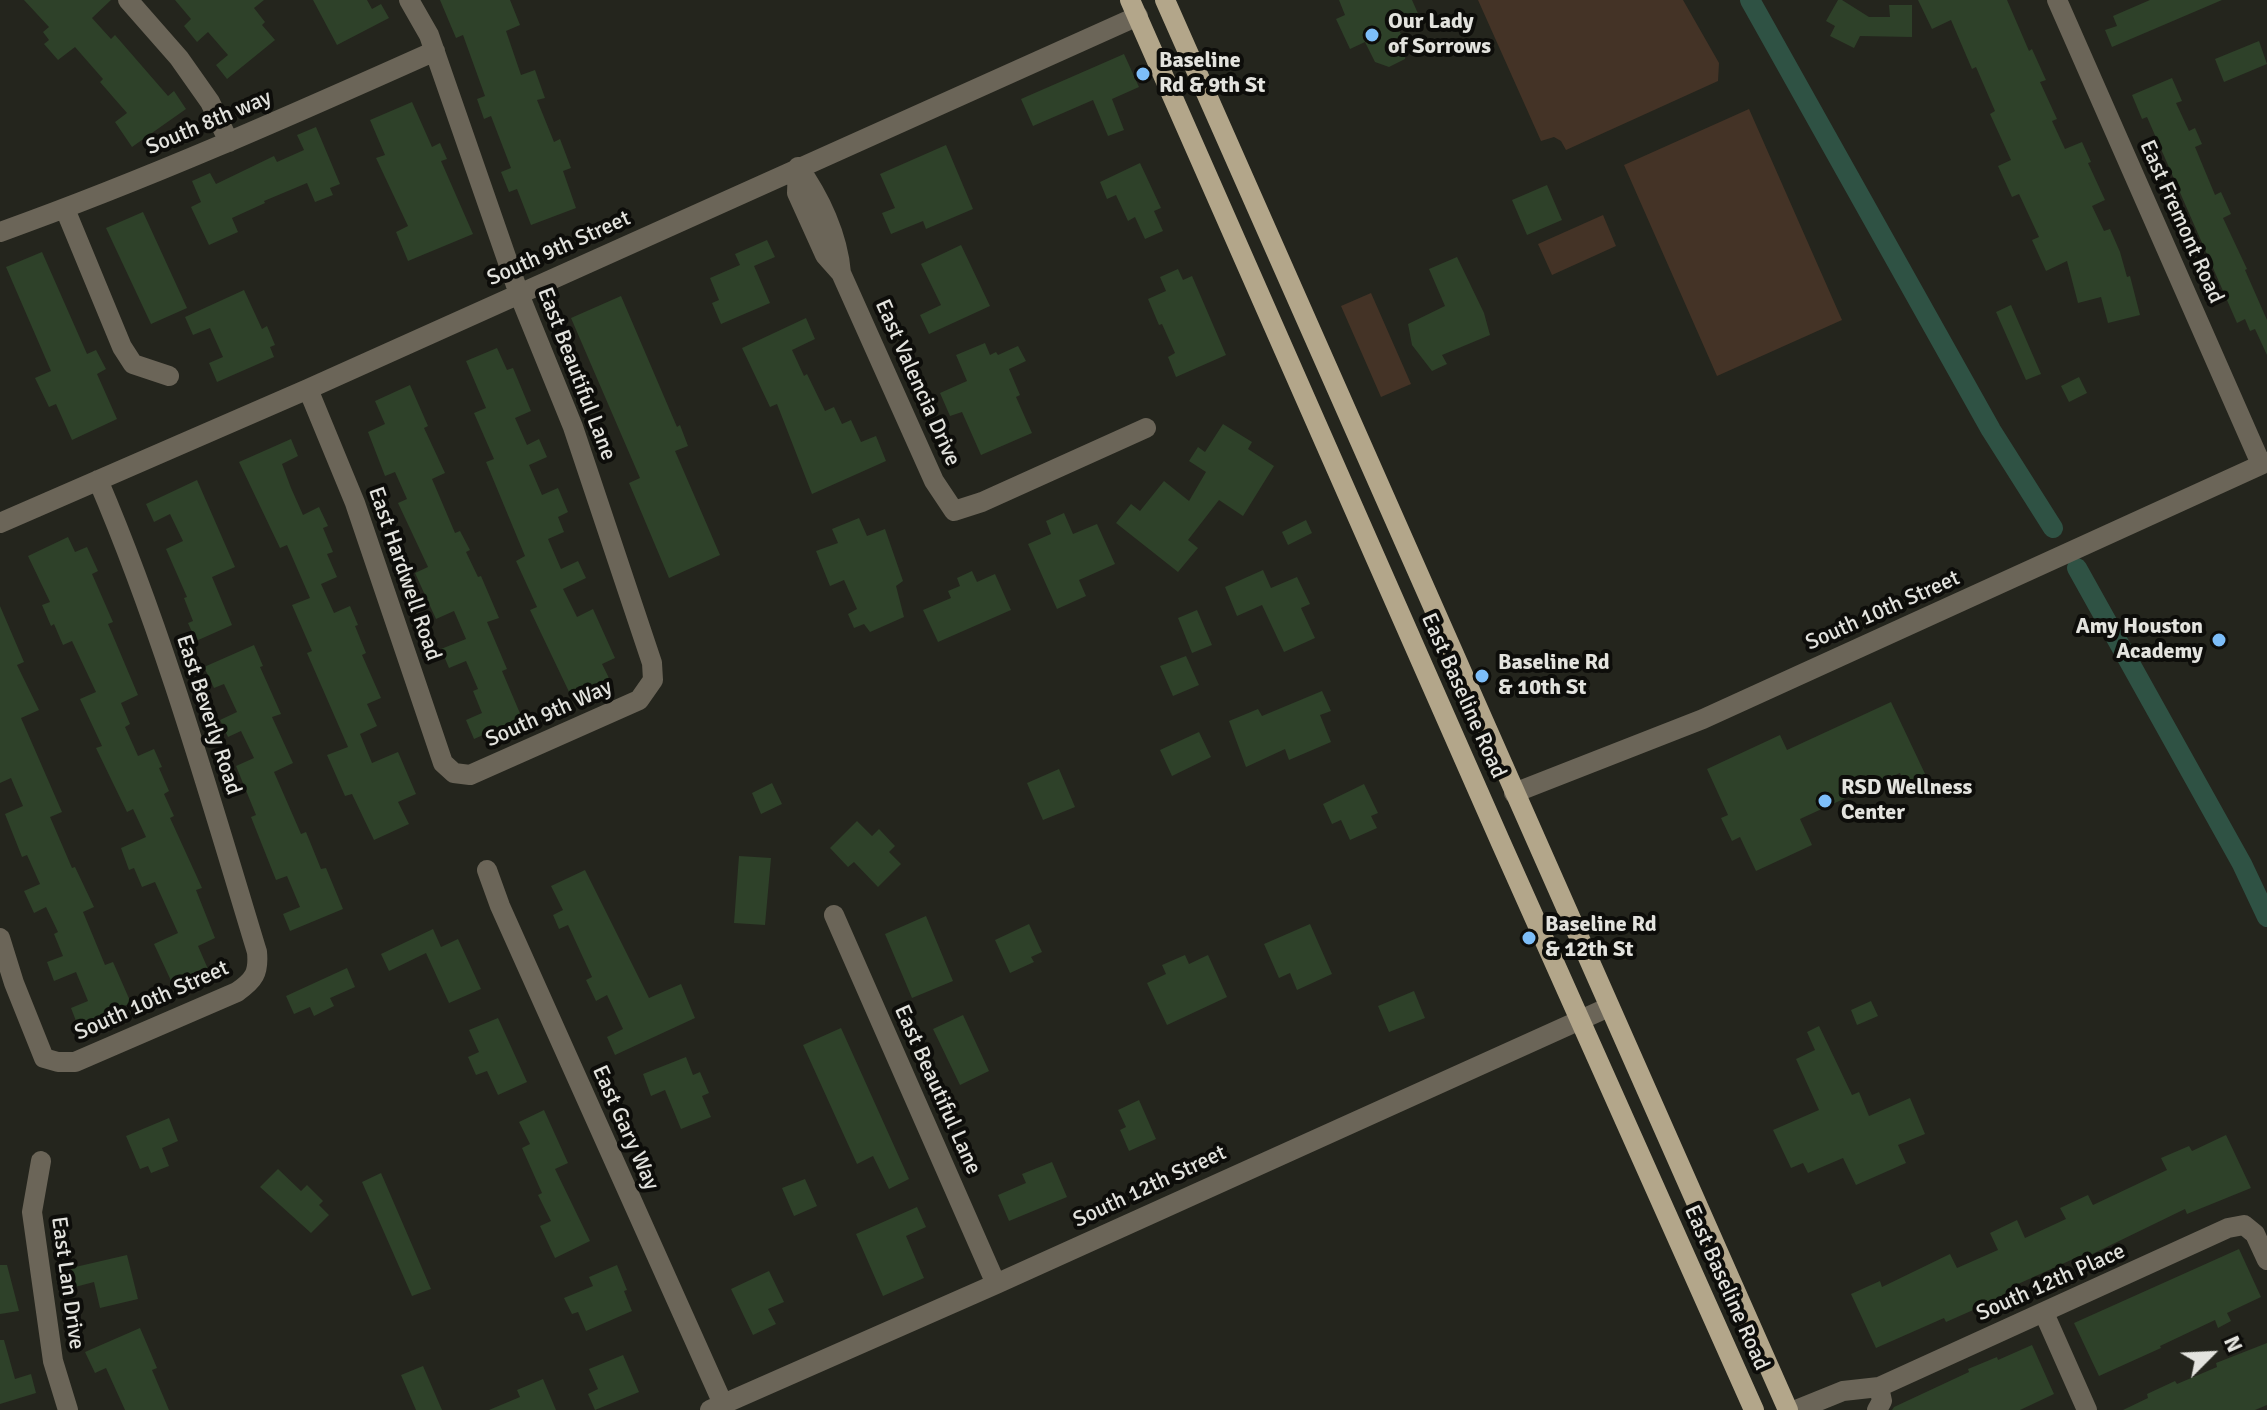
<!DOCTYPE html>
<style>
body{margin:0}
#map{position:relative;width:2267px;height:1410px;overflow:hidden;background:#24251d;font-family:Signika,sans-serif}
canvas{display:block}
.north{position:absolute;left:2171px;top:1314px;width:80px;height:80px;-webkit-text-stroke:6px #0d0d0a;paint-order:stroke;rotate:66deg;font-size:22px;font-weight:700;line-height:32px;text-align:center;color:#e3e3de}
.north::after{content:'';display:block;margin:auto;width:28px;height:36px;background:#e3e3de;clip-path:polygon(50% 0,100% 100%,50% 72%,0 100%)}
</style>
<div id="map">
<canvas width="2267" height="1410"></canvas>
<div class="north">N</div>
</div>
<script>
const c = document.querySelector('canvas').getContext('2d');
c.lineJoin = 'round';
function fill(path, color) { c.fillStyle = color; c.fill(path, 'evenodd'); }
function stroke(path, color, width, dash) { c.strokeStyle = color; c.lineWidth = width; c.lineCap = dash ? 'butt' : 'round'; c.setLineDash(dash || []); c.stroke(path); }
function drawText(font, color, halo, rows, align = 'center') {
  c.font = font + ' Signika,sans-serif'; c.lineWidth = 8; c.setLineDash([]); c.textBaseline = 'middle'; c.strokeStyle = halo; c.fillStyle = color; for (const [text, x, y, turn = 0] of rows) {
    c.save(); c.translate(x, y); c.rotate((+turn || 0) * Math.PI / 180); c.textAlign = isNaN(turn) ? turn : align; if (halo) c.strokeText(text, 0, 0); c.fillText(text, 0, 0); c.restore();
  }
}
fill(new Path2D(`
 M1478 0H1683L1719 63 1718 81 1566 150 1561 141 1554 137 1541 141Z
 M1749 109 1842 320 1717 376 1624 165Z
 M1603 215 1616 246 1552 275 1538 244Z
 M1371 293 1411 384 1381 397 1341 306Z`), '#443326');
stroke(new Path2D(`
 M1750 0 1991 430 2053 528
 M2077 568 2242 864 2267 917`), '#2f5244', 20);
fill(new Path2D(`
 M24 0H111L92 18 111 39 115 35 168 96 174 91 186 109 132 147 115 122 127 113 100 82 103 79 75 47 58 60 44 44 49 40 43 32 49 27Z
 M175 0H264L254 8 265 22 262 25 275 40 227 79 216 65 228 55 208 32 197 42 184 26 191 19Z
 M313 0H367L372 9 381 4 389 18 337 45Z
 M440 0H510L520 25 506 31 521 75 535 70 545 98 537 100 554 142 560 139 571 168 563 171 576 208 531 225 517 189 509 192 501 172 511 168 491 116 484 119 477 99 485 96 463 35 456 38Z
 M1339 0H1412L1420 18 1398 28 1407 47 1405 59 1389 67 1375 62 1365 42 1350 49 1336 19 1345 15Z
 M1838 0H1842L1869 17H1890L1889 5H1912V37L1860 36 1854 48 1830 36 1835 26 1826 21Z
 M1918 0H2007L2029 51 2032 49 2046 80 2040 82 2057 119 2052 121 2065 149 2082 142 2091 162 2088 163 2105 200 2092 206 2104 231 2110 229 2120 252 2127 277 2130 276 2140 315 2108 323 2101 297 2078 303 2067 261 2046 271 2032 240 2039 237 2019 194 2012 197 1998 166 2011 160 1990 114 1995 111 1976 67 1972 69 1951 20 1932 29Z
 M2150 0H2222L2112 47 2105 30 2117 26 2113 16Z
 M2259 41 2267 64 2224 82 2215 59Z
 M1124 54 1139 87 1112 99 1124 130 1108 136 1093 100 1033 126 1021 99Z
 M2172 78 2182 101 2176 103 2189 131 2195 128 2202 144 2195 147 2215 195 2221 192 2231 214 2223 218 2247 269 2245 270 2267 320V355L2255 329 2250 331 2245 319 2237 323 2154 133 2147 117 2142 119 2132 95Z
 M412 102 432 147 440 143 447 159 441 161 473 234 408 261 396 232 408 226 376 158 385 155 370 120Z
 M316 127 340 184 330 188 333 195 315 202 307 183 264 201 265 203 232 218 238 232 209 245 191 207 201 202 192 181 210 173 216 184 274 156 277 162 304 150 297 135Z
 M946 145 973 209 926 229 923 221 891 234 882 213 895 208 880 174Z
 M1140 163 1161 208 1154 211 1163 231 1145 239 1135 217 1128 221 1116 195 1107 199 1100 182Z
 M1547 185 1562 220 1527 235 1512 200Z
 M143 212 187 308 151 324 106 228Z
 M767 240 775 257 754 266 770 303 721 324 712 303 719 300 710 278 740 265 735 254Z
 M961 245 990 306 929 334 920 315 941 305 921 264Z
 M42 252 87 354 96 350 106 369 97 374 117 419 72 440 56 404 49 407 35 378 51 371 6 267Z
 M1457 257 1484 313 1490 335 1442 355 1447 364 1432 371 1412 345 1408 324 1445 306 1429 269Z
 M1178 269 1183 280 1192 276 1226 355 1176 377 1168 357 1175 353 1162 324 1159 325 1148 299 1166 291 1160 277Z
 M244 290 262 329 267 326 275 345 270 347 274 357 217 382 209 363 223 357 210 328 193 335 185 317Z
 M621 296 677 427 680 425 688 446 675 451 720 555 669 578 629 483 640 478 571 318Z
 M2011 305 2041 374 2026 380 1996 312Z
 M806 318 815 339 792 350 804 376 807 374 825 411 834 407 842 424 851 420 861 442 876 436 886 461 812 494 777 404 770 407 742 348Z
 M985 343 990 355 996 352 998 355 1018 346 1026 361 1009 369 1020 395 1016 397 1032 433 981 455 962 412 950 416 940 393 967 381 956 355Z
 M497 348 507 370 513 368 531 411 515 418 527 445 539 439 547 457 529 465 542 495 558 488 568 512 558 517 564 532 548 539 561 569 578 561 586 578 563 589 577 617 593 609 615 658 602 664 609 678 571 696 530 610 537 607 516 561 525 556 486 462 494 459 474 413 486 408 466 361Z
 M2079 377 2087 393 2069 402 2061 386Z
 M410 385 428 426 424 428 445 473 432 479 455 533 460 531 470 550 466 552 478 577 481 576 499 618 487 622 507 669 502 671 522 718 474 739 466 720 482 713 473 691 478 689 466 661 449 668 441 649 466 639 454 611 436 619 425 595 415 573 428 567 398 503 407 499 395 472 385 476 368 432 385 424 375 401Z
 M1223 424 1252 442 1248 449 1274 466 1243 516 1219 500 1188 540 1198 548 1178 572 1116 523 1131 504 1140 511 1164 481 1189 501 1206 472 1189 461 1198 447 1205 452Z
 M291 439 298 456 282 464 291 488 303 515 319 507 328 526 323 528 333 552 327 554 337 577 321 584 334 613 350 606 358 625 355 626 366 653 362 655 381 698 367 704 377 726 360 734 372 763 398 752 416 794 398 802 409 824 374 840 352 794 345 796 327 755 348 747 307 653 312 651 292 605 310 598 287 545 280 548 239 462Z
 M197 480 235 567 212 577 232 625 196 641 188 623 193 621 184 598 187 597 166 549 183 541 170 514 154 522 146 504Z
 M1064 513 1073 534 1097 524 1115 564 1079 580 1086 596 1057 609 1028 544 1051 534 1046 521Z
 M859 518 867 536 885 529 903 581 896 586 904 617 870 632 864 624 854 628 848 614 857 609 844 580 830 586 816 551 838 543 832 529Z
 M1306 520 1312 533 1288 545 1282 532Z
 M68 537 75 552 87 547 98 571 92 574 113 622 108 624 138 695 121 703 130 724 125 727 138 756 154 749 162 767 159 768 169 791 164 794 174 816 170 818 202 888 196 890 215 938 198 946 208 969 173 985 154 944 178 933 155 882 142 887 134 868 129 870 121 848 146 837 133 809 127 812 96 748 102 746 80 699 96 692 72 641 63 645 54 624 51 626 42 605 50 602 28 556Z
 M1263 570 1271 588 1297 577 1310 604 1301 608 1315 638 1284 652 1262 605 1237 616 1225 587Z
 M972 571 977 582 995 574 1011 610 938 642 923 610 951 598 948 591 960 586 957 578Z
 M0 606 24 662 17 665 39 710 21 718 62 812 50 817 72 868 75 867 94 907 83 912 105 965 113 962 131 1003 78 1026 71 1008 88 1001 76 972 54 981 47 962 63 956 54 934 58 932 46 907 34 913 24 891 40 884 27 855 22 857 5 814 23 806 11 778 0 783Z
 M1197 610 1212 645 1192 653 1178 618Z
 M254 645 263 666 260 667 281 714 272 717 293 763 274 772 301 834 306 832 321 869 326 868 343 909 290 931 283 914 300 907 287 876 276 880 251 817 256 815 236 766 254 758 241 731 228 737 220 720 237 712 224 684 214 688 204 667Z
 M1186 656 1199 685 1173 696 1160 666Z
 M1322 691 1331 711 1320 715 1331 742 1289 760 1285 749 1246 767 1229 721 1258 709 1262 716Z
 M1891 702 1927 778 1907 788 1900 773 1800 819 1812 845 1756 871 1740 837 1732 841 1721 818 1728 815 1707 769 1780 735 1787 750Z
 M1199 732 1211 757 1172 776 1160 750Z
 M1059 769 1075 807 1043 820 1027 783Z
 M772 783 782 804 761 814 752 793Z
 M1364 784 1378 813 1371 816 1377 828 1350 840 1341 820 1332 824 1323 804Z
 M857 821 872 836 879 829 895 846 889 852 901 864 878 887 854 862 848 867 830 848Z
 M739 856 771 858 765 925 734 923Z
 M585 870 649 998 681 984 695 1018 615 1055 607 1037 623 1029 607 995 596 1001 586 980 592 977 568 925 559 929 553 915 563 910 551 886Z
 M926 916 953 981 912 998 885 934Z
 M1029 924 1042 952 1031 957 1034 962 1010 973 995 940Z
 M1310 924 1332 974 1297 990 1290 973 1279 978 1264 944Z
 M433 929 441 947 458 939 481 989 449 1003 426 953 389 971 381 954Z
 M1185 955 1189 964 1208 955 1227 997 1167 1025 1147 983 1166 974 1162 965Z
 M347 968 355 987 330 998 334 1006 314 1016 310 1007 294 1014 286 996Z
 M1414 991 1425 1018 1389 1032 1378 1006Z
 M1871 1001 1878 1016 1857 1025 1851 1010Z
 M963 1015 989 1071 960 1085 933 1029Z
 M498 1018 527 1082 498 1095 487 1071 476 1075 468 1057 479 1052 469 1030Z
 M1819 1026 1852 1095 1859 1092 1869 1116 1910 1098 1925 1134 1898 1145 1906 1163 1856 1185 1843 1158 1808 1173 1803 1163 1791 1168 1773 1130 1819 1110 1796 1059 1815 1050 1807 1032Z
 M841 1028 909 1179 889 1189 873 1156 857 1164 803 1045Z
 M686 1057 693 1075 700 1072 709 1093 702 1096 711 1117 681 1129 665 1090 651 1096 643 1074Z
 M1139 1100 1156 1139 1129 1151 1120 1130 1126 1127 1118 1110Z
 M544 1110 568 1163 555 1169 590 1241 555 1258 540 1226 551 1221 538 1195 542 1193 522 1148 530 1144 519 1122Z
 M169 1118 178 1141 162 1148 169 1166 151 1173 148 1166 140 1169 126 1136Z
 M2226 1135 2251 1188 2187 1214 2185 1209 2084 1258 2082 1255 2007 1289 2009 1294 1980 1307 1946 1322 1944 1318 1876 1348 1851 1294 1880 1281 1882 1287 1950 1254 1957 1268 1998 1250 1990 1233 2017 1220 2025 1238 2066 1219 2060 1208 2088 1195 2093 1205 2167 1170 2161 1158 2189 1146 2192 1151Z
 M1052 1162 1067 1197 1009 1221 998 1195 1026 1183 1022 1174Z
 M278 1169 301 1191 307 1185 323 1201 319 1205 329 1215 311 1233 260 1187Z
 M381 1173 431 1289 412 1296 362 1182Z
 M805 1179 817 1206 794 1216 782 1188Z
 M917 1207 926 1227 906 1236 924 1278 883 1296 856 1234Z
 M2239 1249 2261 1297 2227 1313 2231 1321 2218 1328 2215 1320 2160 1346 2161 1348 2099 1376 2074 1323Z
 M127 1255 138 1299 100 1308 94 1282 75 1287 71 1268Z
 M0 1265H7L19 1311 0 1314Z
 M617 1265 627 1290 624 1291 632 1311 586 1331 578 1312 572 1314 564 1298 593 1286 589 1277Z
 M769 1271 784 1302 768 1309 776 1324 753 1335 731 1289Z
 M140 1328 157 1368 152 1370 169 1410H125L106 1368 95 1373 85 1352Z
 M0 1340H4L15 1379 31 1374 36 1393 0 1404Z
 M2267 1343V1405L2255 1410H2123L2148 1398 2147 1394 2175 1381 2177 1384 2217 1367 2216 1363Z
 M2032 1345 2054 1394 2020 1410H1892L1894 1407 1969 1372 1968 1369 1997 1357 1998 1360Z
 M623 1355 639 1392 595 1410 588 1394 598 1389 589 1369Z
 M423 1366 442 1410H416L401 1375Z
 M543 1379 556 1410H489L520 1397 517 1390Z`), '#2e4129');
stroke(new Path2D(`
 M128 0 179 58 210 102 229 142
 M2057 0 2261 464
 M798 167 797 193 825 255 841 273 934 481 954 511 982 502 1146 428
 M798 167C820 197 838 236 841 273
 M65 209 122 347 133 364 169 376
 M0 232C148 179 292 115 435 51
 M308 389 355 503 443 763 454 773 470 775 639 700 653 680 652 663 573 427 519 294 429 35 409 0
 M0 523 308 389 1138 16
 M1514 793 1703 719 2267 462
 M487 870 500 906 723 1404
 M834 915 996 1284
 M0 938 14 983 44 1058 58 1062H75L237 992C254 980 259 973 257 952 209 794 163 632 98 480
 M41 1161 32 1212 53 1361 68 1410
 M2044 1313 2087 1410
 M710 1410 996 1284 1609 1007
 M1796 1410 1843 1391 1879 1387 2228 1228 2244 1225 2255 1234 2267 1260
 M1877 1410 1882 1401 1879 1387`), '#6b6558', 20);
stroke(new Path2D(`
 M1130 0 1501 843 1754 1410
 M1165 0 1788 1410`), '#b3a68a', 20);
for (const [x, y, r, color] of [
 [1372,35,8,"#7dbef9"],
 [1143,74,8,"#7dbef9"],
 [2219,640,8,"#7dbef9"],
 [1482,676,8,"#7dbef9"],
 [1825,801,8,"#7dbef9"],
 [1529,938,8,"#7dbef9"]
]) { const dot = new Path2D(); dot.arc(x, y, r, 0, 2 * Math.PI); c.fillStyle = color; c.fill(dot); stroke(dot, '#0d0d0a', 3); }
drawText('bold 22px', '#e3e3de', '#0d0d0a', [
 ["Our Lady",1388,22],
 ["of Sorrows",1388,47],
 ["Baseline",1159,61],
 ["Rd & 9th St",1159,86],
 ["Amy Houston",2203,627,"right"],
 ["Academy",2203,652,"right"],
 ["Baseline Rd",1498,663],
 ["& 10th St",1498,688],
 ["RSD Wellness",1841,788],
 ["Center",1841,813],
 ["Baseline Rd",1545,925],
 ["& 12th St",1545,950]
], 'left');
drawText('22px', '#e3e3de', '#0d0d0a', [
 ["South 8th way",209,123,-23],
 ["East Fremont Road",2181,222,66],
 ["South 9th Street",559,249,-24],
 ["East Beautiful Lane",576,374,69],
 ["East Valencia Drive",917,383,66],
 ["East Hardwell Road",404,574,71],
 ["South 10th Street",1883,611,-24],
 ["East Baseline Road",1463,696,66],
 ["South 9th Way",549,714,-24],
 ["East Beverly Road",208,715,72],
 ["South 10th Street",152,1001,-24],
 ["East Beautiful Lane",937,1090,66],
 ["East Gary Way",625,1128,66],
 ["South 12th Street",1150,1187,-25],
 ["East Lan Drive",67,1283,82],
 ["South 12th Place",2051,1283,-24],
 ["East Baseline Road",1726,1288,66]
]);
</script>
